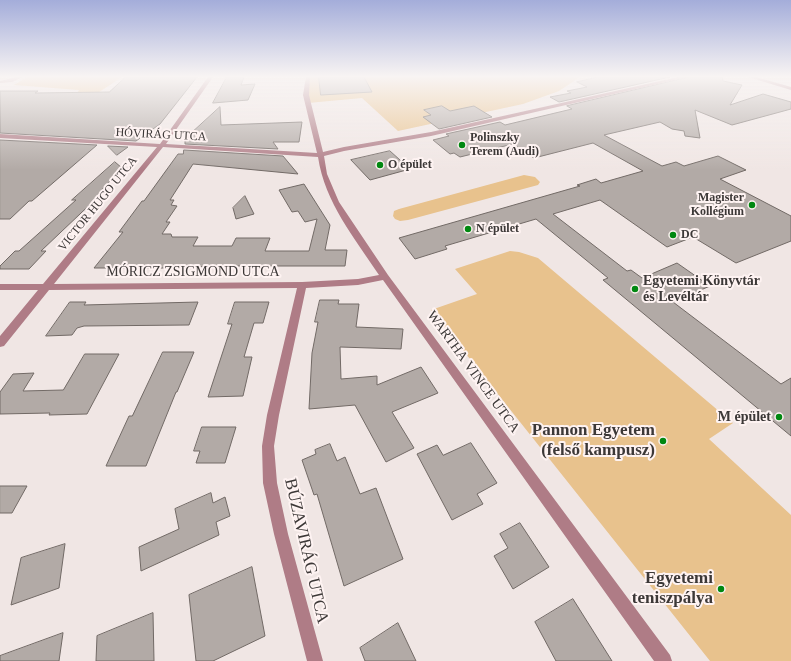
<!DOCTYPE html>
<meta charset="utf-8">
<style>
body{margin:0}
canvas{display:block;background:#f0e6e4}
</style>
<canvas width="791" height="661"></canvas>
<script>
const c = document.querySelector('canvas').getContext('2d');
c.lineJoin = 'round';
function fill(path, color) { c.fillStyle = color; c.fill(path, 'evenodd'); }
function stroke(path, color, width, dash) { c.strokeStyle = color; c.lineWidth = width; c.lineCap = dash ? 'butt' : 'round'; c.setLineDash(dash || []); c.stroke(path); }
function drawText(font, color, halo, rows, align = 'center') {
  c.font = font + ' "Times New Roman",serif'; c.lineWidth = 4; c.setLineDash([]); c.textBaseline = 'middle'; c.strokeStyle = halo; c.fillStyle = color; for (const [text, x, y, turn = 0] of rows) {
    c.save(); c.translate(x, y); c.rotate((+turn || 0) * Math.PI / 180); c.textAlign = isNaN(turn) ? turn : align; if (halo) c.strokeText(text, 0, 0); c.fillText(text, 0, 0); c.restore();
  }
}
fill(new Path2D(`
 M27 77H122L81 104 70 105 79 90 14 85Z
 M308 77H580L559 91 523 104 398 131 362 98 308 103Z
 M524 175 535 177 540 182 538 185 408 220 400 221 395 219 393 216 394 211 399 209Z
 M510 251 519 252 538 258 733 423 709 439 791 515V661H710L431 310 477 294 455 269Z`), '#e8c28d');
const building = new Path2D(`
 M126 77H197L160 124 136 141 0 133V91H38L35 93 109 92Z
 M227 77H244L241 85 255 84 248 100 213 103Z
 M319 77H364L372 92 321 95Z
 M598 77H670L559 102 550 97 571 93 567 91 587 87 577 82Z
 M689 77H722L723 81 742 85 730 105 763 94 791 102V109L732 125 695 110 700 138 685 136 684 131 672 129 660 122 604 135 662 166 676 162 684 166 718 156 746 170 720 179 791 216V241L736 263 693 237 667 247 600 200 553 214 627 271 631 270 642 278 677 263 710 286 673 302 781 384 791 378V436L603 280 608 278 536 219 445 246 447 249 415 259 399 238 580 186 577 185 596 179 601 183 643 171 593 143 534 158 513 144 460 157 454 153 450 154 433 140 449 136 446 134 500 122 505 125 572 109 567 106Z
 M442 106 450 111 474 106 492 117 439 129 423 117 431 115 424 110Z
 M220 107 221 125 302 122 299 142H273L278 149 185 144V139Z
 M0 140 97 145 32 201H29L10 219H0Z
 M108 146 128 147 117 155Z
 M184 150 283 156 298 174 193 164 170 200H174L171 205 177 206 166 222H170L162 234H171L172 237H198L193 246H232L236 238H270L265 251H309L317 219 305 222 298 211 292 212 279 190 304 184 330 225 325 250H347L345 266H214L178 268H94L123 232H119L142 201H144L178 154H183Z
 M390 151 410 169 370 180 351 160Z
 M115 162 122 168 98 194 100 195 41 251H46L29 269H0V266L15 251H19L76 200H72Z
 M245 196 254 214 236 219 233 208Z
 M320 300H339L338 304H359L356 327 403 329 401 349 340 347 341 379 377 376V385L421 367 438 393 392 412 414 448 386 462 355 405 309 409 312 353 318 322H315Z
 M70 302H86L84 305 198 302 189 325 84 326 77 328 72 335 46 336Z
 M235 302H269L263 323H254L244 357H252L243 396 208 397 232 324H228Z
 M163 352H194L177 392H176L146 466H106L129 416H132Z
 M85 354H119L87 414 49 415 50 413 0 414V392L13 374 34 373 23 391 63 390Z
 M202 427H236L225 463H196L200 451H194Z
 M471 443 497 483 477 494 483 504 452 520 417 454 437 445 443 455Z
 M330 444 337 461 345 457 360 494 376 488 403 559 344 586 317 494 314 495 302 460 316 454 315 450Z
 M0 486H27L12 513H0Z
 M211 493 213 503 225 497 230 516 216 522 219 535 141 571 139 547 179 529 175 509Z
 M520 523 549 567 513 589 494 556 508 548 500 534Z
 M65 544 59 588 11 605 21 558Z
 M252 567 265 636 213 661H196L189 595Z
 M573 599 612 661H556L535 622Z
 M153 613 154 661H96L97 636Z
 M398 623 416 661H365L360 648Z
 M63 633 59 661H0V656Z`);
fill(building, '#b2aaa6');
stroke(building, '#726a66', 1);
fill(new Path2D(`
 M16 77H23L12 82 0 83V81Z
 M208 77H213L166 144 317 153 303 95 306 77H310L309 95 323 152 344 147 431 132 678 77H688L431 136 344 151 324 156 327 174 339 202 388 275 670 655 672 661H654L383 280 358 285 306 288 279 415 274 446 277 483 288 534 323 661H307L274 534 263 483 262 446 267 415 297 288 49 290 4 346 0 347V336L38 290H0V284H43L157 147 0 138V134L160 144ZM163 147 318 157C325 203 354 237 379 275L358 279 302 282 54 284Z
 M748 77H756L791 87V90Z`), '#af7c86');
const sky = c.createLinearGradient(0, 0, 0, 170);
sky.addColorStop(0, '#a4adda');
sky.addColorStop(0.45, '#f8f4f3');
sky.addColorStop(1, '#f8f4f300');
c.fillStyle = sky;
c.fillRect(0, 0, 791, 170);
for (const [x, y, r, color] of [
 [462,145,4,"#081"],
 [380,165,4,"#081"],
 [752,205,4,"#081"],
 [468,229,4,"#081"],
 [673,235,4,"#081"],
 [635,289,4,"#081"],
 [779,417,4,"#081"],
 [663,441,4,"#081"],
 [721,589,4,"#081"]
]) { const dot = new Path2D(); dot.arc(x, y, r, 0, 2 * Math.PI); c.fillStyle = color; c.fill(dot); stroke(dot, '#fef3f2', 1.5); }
drawText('12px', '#3c3837', '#fef3f2', [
 ["HÓVIRÁG UTCA",161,135,3],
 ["VICTOR HUGO UTCA",98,204,-51]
]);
drawText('bold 12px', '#3c3837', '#fef3f2', [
 ["Polinszky",470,138],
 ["Terem (Audi)",470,152],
 ["O épület",388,165],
 ["Magister",744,198,"right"],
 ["Kollégium",744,212,"right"],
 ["N épület",476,229],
 ["DC",681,235]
], 'left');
drawText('14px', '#3c3837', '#fef3f2', [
 ["MÓRICZ ZSIGMOND UTCA",193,272],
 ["WARTHA VINCE UTCA",473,372,54]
]);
drawText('bold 14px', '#3c3837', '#fef3f2', [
 ["Egyetemi Könyvtár",643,281],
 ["és Levéltár",643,297],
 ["M épület",771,417,"right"]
], 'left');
drawText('bold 17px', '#3c3837', '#fef3f2', [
 ["Pannon Egyetem",655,431],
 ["(felső kampusz)",655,451],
 ["Egyetemi",713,579],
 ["teniszpálya",713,599]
], 'right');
drawText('17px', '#3c3837', '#fef3f2', [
 ["BÚZAVIRÁG UTCA",306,551,77]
]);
</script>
